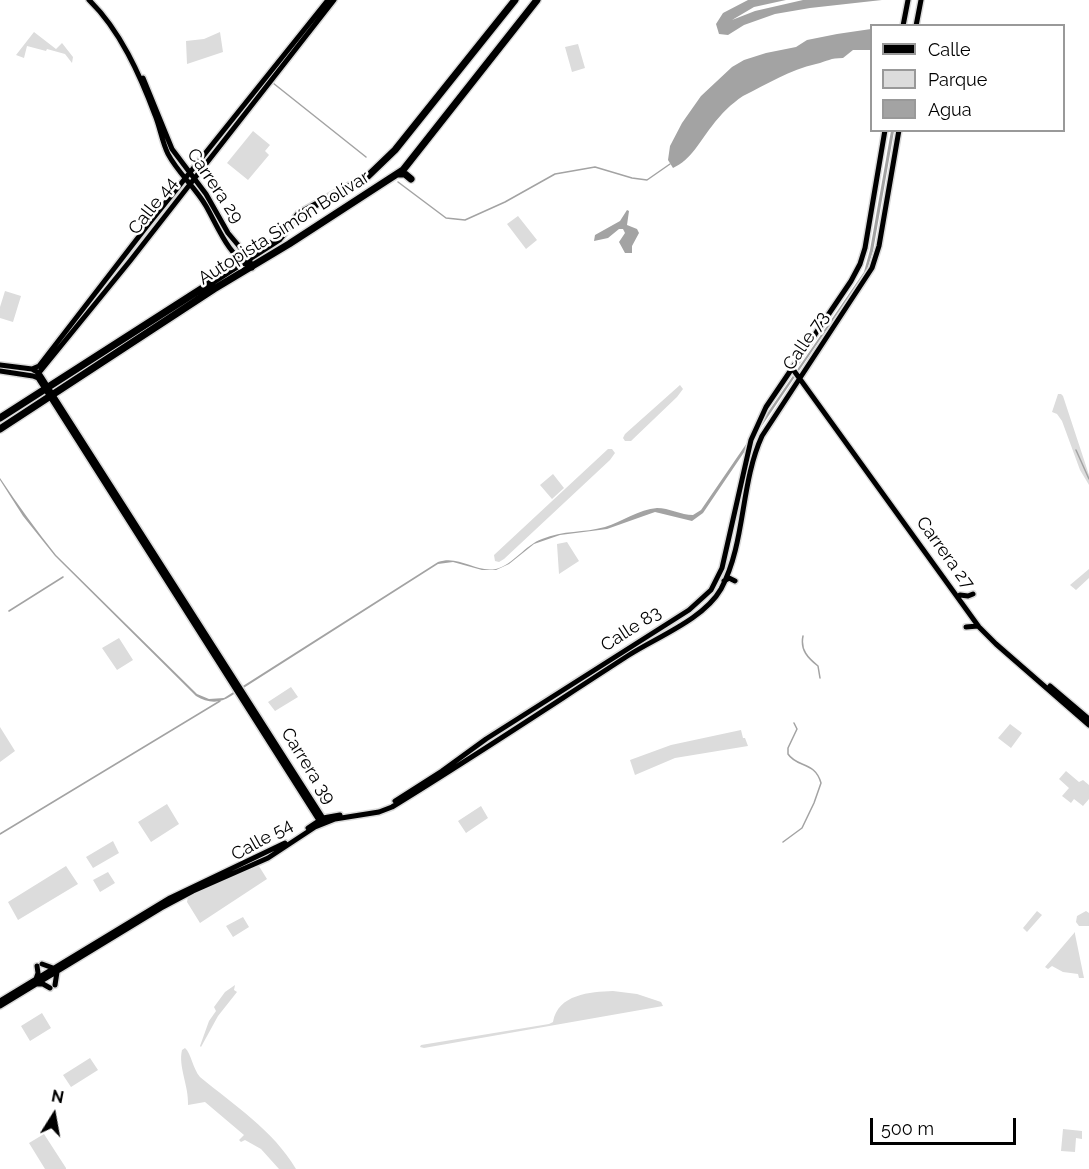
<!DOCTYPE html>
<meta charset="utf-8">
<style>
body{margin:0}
#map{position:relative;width:1089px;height:1169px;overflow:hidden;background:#fff;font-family:Raleway,sans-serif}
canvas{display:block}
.legend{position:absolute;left:870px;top:24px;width:195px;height:108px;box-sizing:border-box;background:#fff;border:2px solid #999;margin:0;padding:8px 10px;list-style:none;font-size:18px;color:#000}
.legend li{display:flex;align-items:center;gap:12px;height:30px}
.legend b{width:30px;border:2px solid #999}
.north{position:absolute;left:24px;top:1085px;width:60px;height:60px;-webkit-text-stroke:4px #fff;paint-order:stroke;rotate:11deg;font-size:16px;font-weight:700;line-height:24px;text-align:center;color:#000}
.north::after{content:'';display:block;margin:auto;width:21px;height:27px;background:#000;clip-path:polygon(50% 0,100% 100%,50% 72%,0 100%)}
.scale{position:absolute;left:870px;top:1118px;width:146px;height:27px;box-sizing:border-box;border:3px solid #000;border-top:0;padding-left:8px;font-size:18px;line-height:21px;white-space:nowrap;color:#000;-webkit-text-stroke:4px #fff;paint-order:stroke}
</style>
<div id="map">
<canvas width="1089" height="1169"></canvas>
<ul class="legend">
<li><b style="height:8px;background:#000"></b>Calle</li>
<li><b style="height:16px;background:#dcdcdc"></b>Parque</li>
<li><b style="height:16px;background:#a3a3a3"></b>Agua</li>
</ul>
<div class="north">N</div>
<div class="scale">500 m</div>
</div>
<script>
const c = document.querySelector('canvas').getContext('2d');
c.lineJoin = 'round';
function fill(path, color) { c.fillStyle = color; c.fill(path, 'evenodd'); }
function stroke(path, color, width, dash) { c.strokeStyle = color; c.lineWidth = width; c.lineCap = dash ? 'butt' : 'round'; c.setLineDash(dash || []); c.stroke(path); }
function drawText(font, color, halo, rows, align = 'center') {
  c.font = font + ' Raleway,sans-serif'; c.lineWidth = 5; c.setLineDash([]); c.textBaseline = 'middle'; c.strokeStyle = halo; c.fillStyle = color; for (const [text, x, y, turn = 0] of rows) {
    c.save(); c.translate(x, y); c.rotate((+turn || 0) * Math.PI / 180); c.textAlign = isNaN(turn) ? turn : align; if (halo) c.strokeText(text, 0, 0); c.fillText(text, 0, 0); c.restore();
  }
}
fill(new Path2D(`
 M34 32 56 49 62 43 73 57 72 63 65 54 47 49 46 51 27 46 24 58 16 55Z
 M220 32 223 52 187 64 186 41 204 39Z
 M578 44 585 68 572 72 565 47Z
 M253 131 270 145 265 151 269 155 248 180 227 163Z
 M518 216 537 240 526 249 507 224Z
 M5 291 21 296 13 322 0 318V307Z
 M680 385 683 389 677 397 631 441H625L623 438 625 434Z
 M1058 394H1061L1063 396 1089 475V485L1080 470 1062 421 1057 414 1052 412Z
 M608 449H612L615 453 610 460 504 559 499 562 495 561 494 555Z
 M553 474 564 488 552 499 540 485Z
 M567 542 579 561 559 574 557 544Z
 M1089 569V578L1076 590 1070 585Z
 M119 638 133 660 117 670 102 648Z
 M291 687 298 697 275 711 268 702Z
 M1010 724 1022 733 1011 748 998 738Z
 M0 727 15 751 0 762Z
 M741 730 743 738H745L748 746 675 758 635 775 630 760 671 745Z
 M1066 771 1079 782 1083 780 1089 785V799L1083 806 1074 799 1071 803 1062 796 1069 788 1059 779Z
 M167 804 179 824 151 842 138 822Z
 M481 806 488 818 466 833 458 821Z
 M113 841 119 853 93 868 86 857Z
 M257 863 267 879 200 923 187 902 188 896Z
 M66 866 78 884 18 920 8 902Z
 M108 872 115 883 100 892 93 880Z
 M1037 911 1042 915 1027 932 1023 928Z
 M1086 911 1089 913V926H1079L1076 922 1077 916Z
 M243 917 249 927 233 937 226 926Z
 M1075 932V934L1084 978H1079L1078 974 1063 972 1052 966 1048 969 1045 967Z
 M235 985 234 990 237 992 218 1016 201 1047 200 1046 209 1021 216 1011 214 1007 225 992Z
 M613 991 637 994 661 1002 663 1006 424 1048 420 1047 421 1045 549 1024 553 1022C558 994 590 992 613 991Z
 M42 1013 51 1028 30 1041 21 1026Z
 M185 1048C191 1053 193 1069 200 1077 234 1105 273 1130 296 1169H279L261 1149 245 1140 241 1142 239 1140 244 1135 205 1102 188 1105C189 1086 178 1067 182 1050Z
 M90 1058 98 1070 71 1087 63 1075Z
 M1063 1129 1082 1131V1139L1076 1138 1075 1152 1061 1151Z
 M44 1134 66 1168V1169H45L29 1143Z`), '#dcdcdc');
fill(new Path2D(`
 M748 0H786L754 7 732 20 755 11 803 0H882L810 8 775 14 744 25 728 35 719 34 716 24 723 13Z
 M871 29V50H853L843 58C830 58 828 61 816 64 790 70 767 84 743 96 731 104 721 114 712 126 700 141 691 160 673 168L668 160 670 146 682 123 701 96 732 67 744 60 766 53 796 47 807 40 837 34Z
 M891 131H894L873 251 867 270 703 513 692 521 655 512 607 529 560 535 534 544 509 564 496 570H482L453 562 438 564 231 696C219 704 208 703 196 696L55 556 23 516 0 480V478C18 505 36 530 56 555L197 694 209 699 224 698 438 562C460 555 475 573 496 569 513 565 525 545 542 539 563 530 584 533 605 527 622 522 639 509 657 508 669 508 681 515 693 515L701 510 864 272 870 250Z
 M627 210 629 211 627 225 637 229 639 233 632 246V253H625L619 242 625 233 623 229H619L608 238 594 241 595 235 620 221Z`), '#a3a3a3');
stroke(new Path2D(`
 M273 83 366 157
 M398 182 446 218 465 220 505 202 555 174 595 167 632 178 647 180 670 164
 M1076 450 1089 479
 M9 611 63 577
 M803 636C800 650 808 658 818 666L820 678
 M0 834 220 701
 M783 842 802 828 814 803 821 783C815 761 797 768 788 754V748L797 729 794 723`), '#a3a3a3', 1.5);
const major = new Path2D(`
 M89 0C120 30 140 75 155 115 160 127 162 142 168 154 178 173 195 187 206 206 218 227 229 257 252 268
 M903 26 908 0
 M916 26 921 0
 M143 78 172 149 206 194 228 233 249 258 252 268
 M0 365 32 369 39 373 323 818V821
 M792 368 979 627 996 644 1089 725
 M32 369 39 366 147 226 328 0
 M0 371 33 376 38 378 320 822
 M38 374 130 261 334 0
 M724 581 729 578 735 581
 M960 595 968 596 973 594
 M966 627 978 626
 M1050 686 1089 719
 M395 801 442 771 486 739 689 610 711 590 722 568 751 440 766 407 851 281 860 264 865 248 885 130
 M308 828 323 818 340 815
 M42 964 53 968
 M36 979 38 973 37 966
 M37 984H43L50 988
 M55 985 57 972
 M0 1001 170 898 285 843
 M0 1006 161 908 193 891 268 858 315 827 335 819 379 812 392 807C472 758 550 706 629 655 657 637 704 619 721 589 746 542 740 484 762 436L872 268 879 246 899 130`);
const highway = new Path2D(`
 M398 174H405L411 179
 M0 418 279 239 299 214 368 176 395 150 515 0
 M0 429 214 289 289 244 403 170 537 0`);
stroke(major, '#dbdbdb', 8);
stroke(highway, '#dbdbdb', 10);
stroke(major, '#000', 5);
stroke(highway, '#000', 7);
drawText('18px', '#000', '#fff', [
 ["Carrera 29",215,186,56],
 ["Calle 44",153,206,-52],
 ["Autopista Simón Bolívar",284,228,-32],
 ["Calle 73",806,341,-56],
 ["Carrera 27",945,553,54],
 ["Calle 83",631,629,-33],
 ["Carrera 39",308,766,58],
 ["Calle 54",262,840,-29]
]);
</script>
